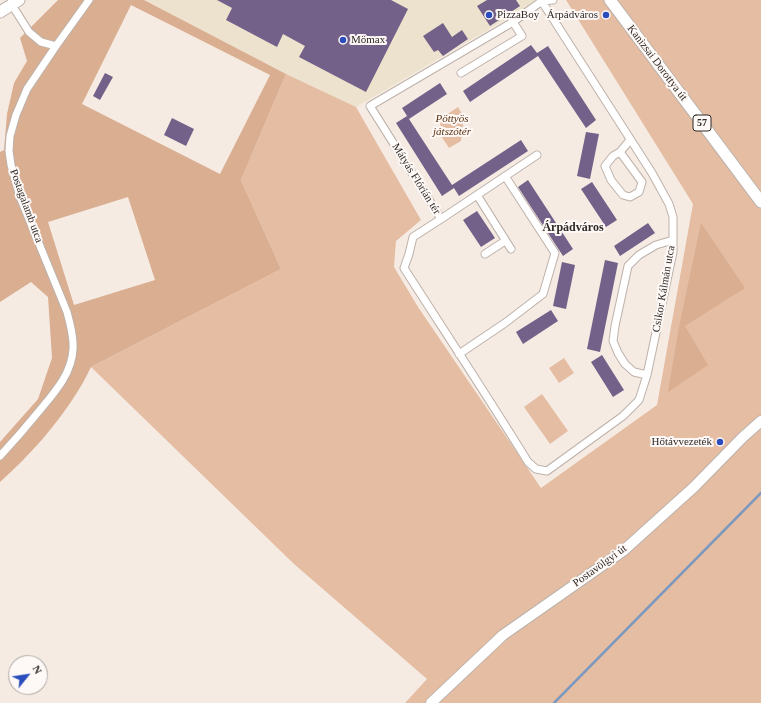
<!DOCTYPE html>
<meta charset="utf-8">
<style>
body{margin:0}
#map{position:relative;width:761px;height:703px;overflow:hidden;background:#f6ebe3;font-family:"Times New Roman",serif}
canvas{display:block}
.north{position:absolute;left:8px;top:655px;width:40px;height:40px;box-sizing:border-box;background:#fef9f6;border:1px solid #aba6a3;border-radius:50%;rotate:60deg;font-size:11px;font-weight:700;line-height:16px;text-align:center;color:#2e2a27}
.north::after{content:'';display:block;margin:auto;width:14px;height:18px;background:#2a4cbc;clip-path:polygon(50% 0,100% 100%,50% 72%,0 100%)}
</style>
<div id="map">
<canvas width="761" height="703"></canvas>
<div class="north">N</div>
</div>
<script>
const c = document.querySelector('canvas').getContext('2d');
c.lineJoin = 'round';
function fill(path, color) { c.fillStyle = color; c.fill(path, 'evenodd'); }
function stroke(path, color, width, dash) { c.strokeStyle = color; c.lineWidth = width; c.lineCap = dash ? 'butt' : 'round'; c.setLineDash(dash || []); c.stroke(path); }
function drawText(font, color, halo, rows, align = 'center') {
  c.font = font + ' "Times New Roman",serif'; c.lineWidth = 4; c.setLineDash([]); c.textBaseline = 'middle'; c.strokeStyle = halo; c.fillStyle = color; for (const [text, x, y, turn = 0] of rows) {
    c.save(); c.translate(x, y); c.rotate((+turn || 0) * Math.PI / 180); c.textAlign = isNaN(turn) ? turn : align; if (halo) c.strokeText(text, 0, 0); c.fillText(text, 0, 0); c.restore();
  }
}
fill(new Path2D(`
 M144 0H539L356 107 286 74Z`), '#ece2cd');
fill(new Path2D(`
 M566 0H761V703H405L427 679 294 564 91 367 281 269 241 180 286 74 356 107 421 220 396 241 394 267 418 307 541 488 657 405 693 204Z
 M458 107 464 117 461 141 449 148 441 136 440 119Z
 M564 358 574 373 559 383 549 368Z
 M542 394 568 431 550 444 524 407Z`), '#e4bda3');
fill(new Path2D(`
 M58 0H144L286 74 241 180 281 269 91 367C87 375 83 383 78 391 57 425 30 455 0 482V442L38 399 52 358 48 297 31 282 0 302V152L4 150 7 114 14 83 27 61 20 38ZM131 5 270 75 220 174 82 104ZM128 197 155 280 74 305 48 222Z
 M701 223 745 288 685 326 708 365 668 392 679 327Z`), '#d9ae91');
stroke(new Path2D(`
 M554 703 761 493`), '#7c98be', 2.5);
fill(new Path2D(`
 M217 0H391L408 9 366 92 299 57 305 46 283 34 277 47 226 20 232 8Z
 M487 0H516L520 6 490 26 477 6Z
 M443 23 452 37 462 30 468 39 443 56 438 50 434 52 423 36Z
 M531 45 537 53 548 46 596 120 586 128 538 56 470 102 463 91Z
 M105 73 113 77 100 100 93 96Z
 M440 83 447 94 409 119 402 108Z
 M407 116 452 185 521 140 528 151 459 196 454 188 442 196 396 123Z
 M172 118 194 129 186 146 164 135Z
 M586 132 599 134 590 179 577 176Z
 M528 180 573 249 563 256 518 187Z
 M592 182 617 220 606 227 581 189Z
 M477 211 495 238 481 247 463 220Z
 M648 223 655 233 620 256 614 246Z
 M605 260 618 263 600 352 587 349Z
 M562 262 575 265 566 309 553 306Z
 M551 310 558 321 523 344 516 332Z
 M602 355 624 390 613 397 591 362Z`), '#746189');
const street = new Path2D(`
 M542 1 553 0
 M12 5 29 32 41 42 56 46
 M461 73 522 36 513 22
 M620 152 613 156 605 166 611 180 623 195 630 197 639 192 642 182 620 152 630 140
 M537 155 441 219 370 106 513 22 542 1
 M477 195 511 249
 M441 219 413 237 409 254 404 268C445 332 488 397 528 462L536 469 547 471 623 416 639 400 647 375 673 252V217L669 204 652 173 541 0
 M485 254 505 241
 M459 354 505 323 543 294 555 253 505 176
 M647 375 634 372 625 364 618 353 613 341 615 326 628 266 639 255 656 245 673 240
 M0 456C14 441 27 426 40 410 55 392 72 373 73 349 74 337 70 323 67 312L20 197 11 165 9 151 10 136 16 115 27 89 56 46 89 0`);
const secondary = new Path2D(`
 M431 703 503 635 623 551 694 487 743 437 761 421`);
const primary = new Path2D(`
 M610 0 761 202
 M0 12 19 0`);
stroke(street, '#bdb2ab', 9);
stroke(secondary, '#bdb2ab', 12);
stroke(primary, '#bdb2ab', 13);
stroke(street, '#fff', 7);
stroke(secondary, '#fff', 10);
stroke(primary, '#fff', 11);
for (const [x, y, r, color] of [
 [489,15,4,"#2a4cbc"],
 [606,15,4,"#2a4cbc"],
 [343,40,4,"#2a4cbc"],
 [720,442,4,"#2a4cbc"]
]) { const dot = new Path2D(); dot.arc(x, y, r, 0, 2 * Math.PI); c.fillStyle = color; c.fill(dot); stroke(dot, '#fef9f6', 1.5); }
for (const [x, y, w] of [
 [702,123,18]
]) { const box = new Path2D(); box.roundRect(x - w / 2, y - 8, w, 16, 3); c.fillStyle = '#fef9f6'; c.fill(box); stroke(box, '#2e2a27', 1); }
drawText('bold 10px', '#2e2a27', null, [
 ["57",702,123]
]);
drawText('11px', '#2e2a27', '#fef9f6', [
 ["PizzaBoy",497,15],
 ["Árpádváros",598,15,"right"],
 ["Mömax",351,40],
 ["Hőtávvezeték",712,442,"right"]
], 'left');
drawText('11px', '#2e2a27', '#fef9f6', [
 ["Kanizsai Dorottya út",657,63,53],
 ["Mátyás Flórián tér",416,179,58],
 ["Postagalamb utca",26,206,70],
 ["Csikor Kálmán utca",664,289,-80],
 ["Postavölgyi út",600,566,-36]
]);
drawText('italic 11px', '#5a300e', '#fef9f6', [
 ["Pöttyös",452,119],
 ["játszótér",452,132]
]);
drawText('bold 12px', '#2e2a27', '#fef9f6', [
 ["Árpádváros",573,228]
]);
</script>
